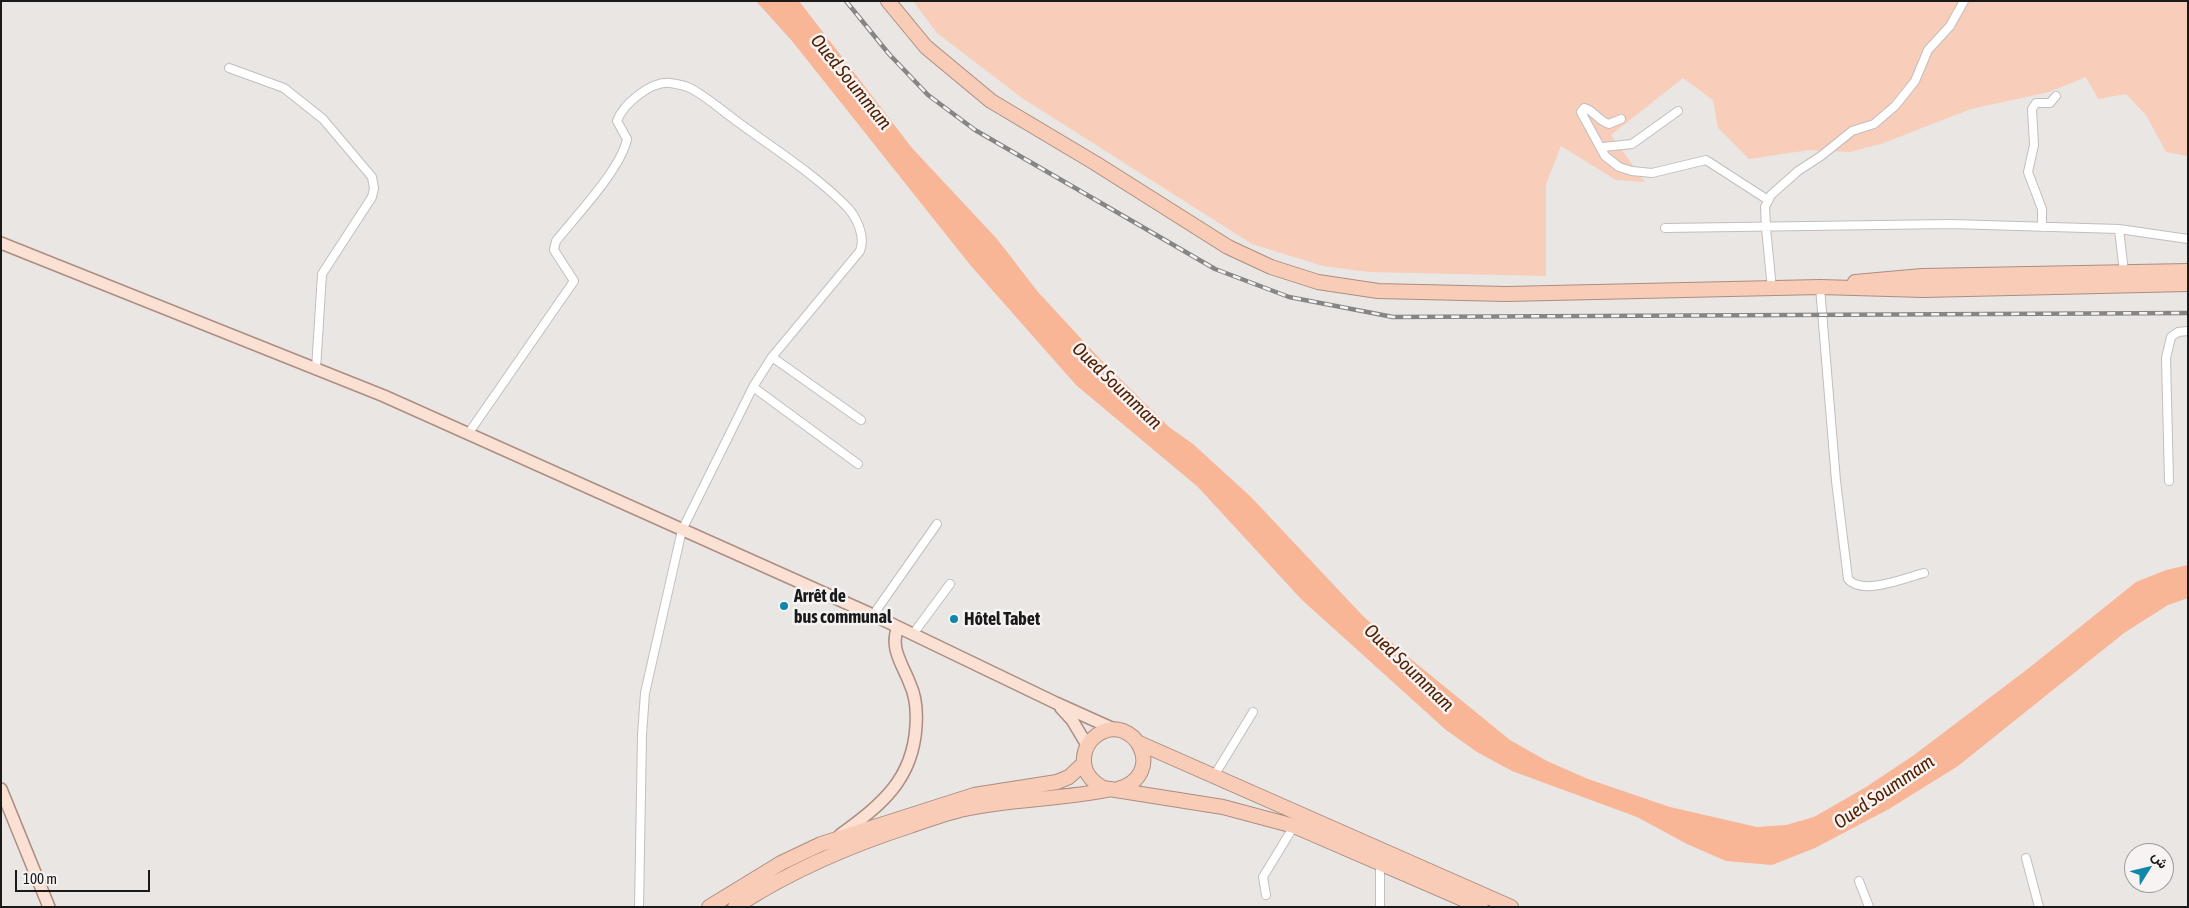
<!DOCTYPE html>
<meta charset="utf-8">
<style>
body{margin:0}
#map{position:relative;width:2189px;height:908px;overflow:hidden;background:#e9e6e4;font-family:"Asap Condensed",Vazirmatn,sans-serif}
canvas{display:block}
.frame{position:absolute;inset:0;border:2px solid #1b1a1a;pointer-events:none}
.north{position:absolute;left:2124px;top:843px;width:50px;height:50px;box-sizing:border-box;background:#f6f3f2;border:1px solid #9e9c9c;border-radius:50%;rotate:54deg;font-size:14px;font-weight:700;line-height:20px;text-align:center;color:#1b1a1a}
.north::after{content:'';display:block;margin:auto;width:18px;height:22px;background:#0f86ab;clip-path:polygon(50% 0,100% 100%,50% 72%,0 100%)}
.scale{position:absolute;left:15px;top:870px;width:135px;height:22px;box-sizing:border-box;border:2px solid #1b1a1a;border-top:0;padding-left:6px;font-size:15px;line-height:18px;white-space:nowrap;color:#1b1a1a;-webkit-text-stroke:4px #f6f3f2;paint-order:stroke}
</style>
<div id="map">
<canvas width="2189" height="908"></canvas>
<div class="frame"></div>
<div class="north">ش</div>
<div class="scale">100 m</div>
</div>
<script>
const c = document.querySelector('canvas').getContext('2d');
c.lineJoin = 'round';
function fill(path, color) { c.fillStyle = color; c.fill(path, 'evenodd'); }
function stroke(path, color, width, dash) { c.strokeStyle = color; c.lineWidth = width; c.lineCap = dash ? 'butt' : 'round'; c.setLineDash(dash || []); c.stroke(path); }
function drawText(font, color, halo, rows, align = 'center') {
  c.font = font + ' "Asap Condensed",sans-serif'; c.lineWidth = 5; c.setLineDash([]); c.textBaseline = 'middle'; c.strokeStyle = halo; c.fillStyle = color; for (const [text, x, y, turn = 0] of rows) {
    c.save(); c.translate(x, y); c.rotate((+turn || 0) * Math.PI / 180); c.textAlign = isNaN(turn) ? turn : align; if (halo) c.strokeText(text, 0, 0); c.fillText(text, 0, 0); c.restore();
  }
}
fill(new Path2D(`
 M913 1H2188V156L2166 152 2146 115 2126 94 2098 99 2086 77 2049 92 1971 109 1881 144 1850 152 1809 150 1749 159 1718 128 1713 100 1683 78 1611 135 1645 182 1616 180 1561 146 1546 184V276L1369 272 1323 266 1252 244 1022 98 937 33Z`), '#f8cdb9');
fill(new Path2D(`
 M756 1H799L912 148 997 239 1038 292 1099 358 1169 427 1193 444 1251 497 1363 616 1407 656 1510 740 1547 761 1588 779 1670 807 1757 827 1786 825 1814 817 1866 787 1914 755 2029 668 2136 582 2166 570 2188 565V598L2168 605 2124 633 1958 766 1889 809 1815 848 1772 865 1726 861 1687 844 1637 817 1512 771 1477 752 1446 730 1301 599 1198 487 1076 385 971 266 792 41Z`), '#f8b696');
const street = new Path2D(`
 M229 68 284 88 323 119 372 177 374 188 372 197 322 274 316 369
 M1621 119 1609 124C1598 121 1594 110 1584 108L1581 112 1605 156 1619 167 1632 171 1652 173 1706 160 1768 200
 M1603 147 1632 144 1678 111
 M2042 227V209L2028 172 2034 145 2032 109 2036 103H2050L2056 96
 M1665 228 1951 224 2119 229 2188 239
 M2119 229 2124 272
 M1820 287 1836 481 1848 579C1862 596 1905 578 1924 573
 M1772 289 1766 228 1765 207 1771 195 1798 171 1821 156 1852 131 1874 124 1895 106 1915 81 1928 50 1950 26 1964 1
 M772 357 861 420
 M753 387 858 464
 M468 434 574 281 554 250 556 241C576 216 621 169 627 139L617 121C623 104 651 81 670 83 677 84 687 86 692 89 710 99 726 114 742 125 776 150 814 174 844 204 856 215 866 236 860 251L772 357 753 387 682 530 645 693 642 735 639 907
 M2169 481 2166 358 2171 337 2178 332 2188 331
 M873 615 937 524
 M913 634 950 584
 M1214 776 1253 712
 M2026 858 2039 907
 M1859 881 1869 907
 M1266 895 1263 877 1294 826
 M1380 907V862`);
const primary = new Path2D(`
 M1 243 384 396 873 615 1056 703 1116 730
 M1061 708 1072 720 1087 745
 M1 789 49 907
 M840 835C881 805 913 780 916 726 917 712 916 697 910 684 903 665 889 648 898 627`);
const highway = new Path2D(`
 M888 1 926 47 991 101 1095 163 1228 247 1271 267 1318 282 1378 291 1506 294 1820 287 1923 290 2188 284
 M1855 282 1922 276 2188 271
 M1139 743 1511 907
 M1118 789C1169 774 1133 710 1097 735 1090 740 1085 748 1084 757 1083 772 1091 781 1103 788L1223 807 1294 826 1481 907
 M709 907 781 863 821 844 974 795 1057 782 1069 777 1084 763
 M735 907C790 871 848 846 910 826 928 820 946 813 965 809 1013 798 1063 800 1111 789`);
stroke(street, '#c2bebd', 10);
stroke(primary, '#ab8e80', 14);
stroke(highway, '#ab8e80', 16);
stroke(street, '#fff', 8);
stroke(primary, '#fbe0d4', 11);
stroke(highway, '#f9ccb7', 14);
const rail = new Path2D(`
 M846 1 889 54 928 95 975 130 1215 269 1289 297 1393 317 2188 313`);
stroke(rail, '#878584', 4.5);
stroke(rail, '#f6f3f2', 2.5, [8]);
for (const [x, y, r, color] of [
 [784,606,5,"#0f86ab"],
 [954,619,5,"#0f86ab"]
]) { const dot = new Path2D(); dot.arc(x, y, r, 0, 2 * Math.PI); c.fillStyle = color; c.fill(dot); stroke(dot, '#f6f3f2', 2); }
drawText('bold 18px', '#1b1a1a', '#f6f3f2', [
 ["Arrêt de",794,596],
 ["bus communal",794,617],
 ["Hôtel Tabet",964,619]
], 'left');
drawText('italic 19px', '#522002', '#f6f3f2', [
 ["Oued Soummam",851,82,51],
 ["Oued Soummam",1117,386,44],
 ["Oued Soummam",1409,668,44],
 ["Oued Soummam",1884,792,-34]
]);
</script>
